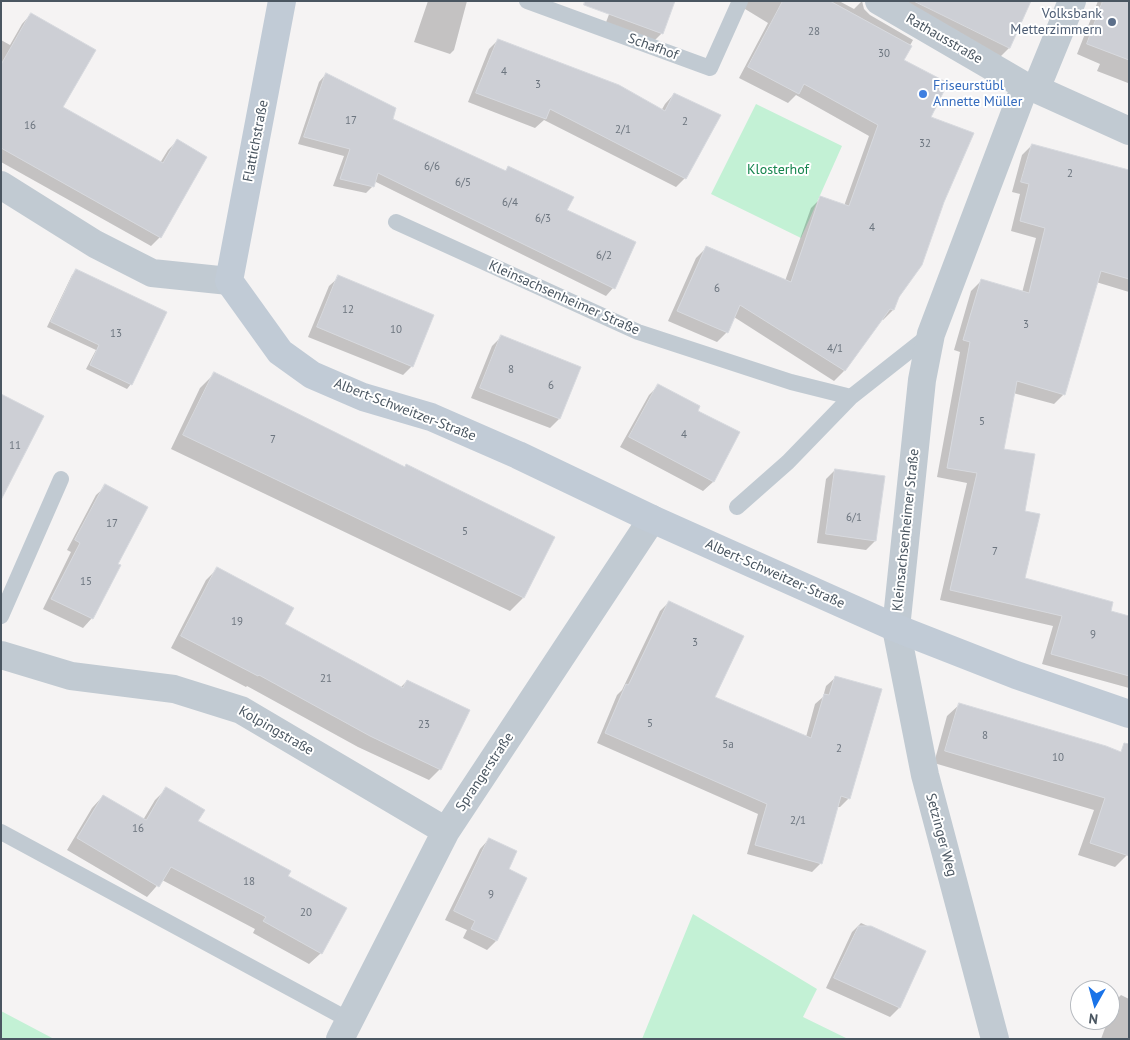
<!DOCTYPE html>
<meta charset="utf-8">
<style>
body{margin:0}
#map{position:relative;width:1130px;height:1040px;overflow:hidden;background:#f5f3f3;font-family:"PT Sans",sans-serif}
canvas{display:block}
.frame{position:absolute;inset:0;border:2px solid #4a5661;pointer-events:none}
.north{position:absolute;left:1070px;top:980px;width:50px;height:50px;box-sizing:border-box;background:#fff;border:1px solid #b7bbc0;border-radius:50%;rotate:187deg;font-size:14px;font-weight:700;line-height:20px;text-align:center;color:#4a5661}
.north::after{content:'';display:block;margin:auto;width:18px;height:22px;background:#1a73e8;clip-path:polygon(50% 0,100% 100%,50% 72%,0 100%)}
</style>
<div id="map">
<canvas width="1130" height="1040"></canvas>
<div class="frame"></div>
<div class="north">N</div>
</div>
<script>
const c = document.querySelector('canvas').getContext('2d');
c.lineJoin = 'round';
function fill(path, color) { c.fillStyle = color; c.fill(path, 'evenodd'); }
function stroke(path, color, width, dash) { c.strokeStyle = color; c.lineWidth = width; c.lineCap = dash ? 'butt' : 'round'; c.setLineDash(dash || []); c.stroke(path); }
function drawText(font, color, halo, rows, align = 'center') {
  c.font = font + ' "PT Sans",sans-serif'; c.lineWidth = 4; c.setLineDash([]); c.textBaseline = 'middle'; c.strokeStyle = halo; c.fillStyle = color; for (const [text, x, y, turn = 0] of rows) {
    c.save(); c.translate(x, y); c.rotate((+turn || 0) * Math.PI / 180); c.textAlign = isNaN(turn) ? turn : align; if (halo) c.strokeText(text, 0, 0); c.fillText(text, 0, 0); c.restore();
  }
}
fill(new Path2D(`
 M756 104 842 146 801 238 711 194Z
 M693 914 817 989 803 1017 848 1039H642Z
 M1 1011 54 1039H1Z`), '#c3f1d5');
fill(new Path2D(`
 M428 1H467L454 50 450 54 414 42Z
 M614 1 662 33 653 42 605 25Z
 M732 1H839L854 9 862 1 864 9 870 15 913 40 902 60 929 118 943 202 893 310 883 320 881 319 844 371 834 381 734 317 727 332 717 342 668 321 696 258 706 248 785 281 811 208 821 198 844 206 869 136 796 95 788 103 739 78 768 23Z
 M886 1H1029L1009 48 1000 57Z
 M1098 1H1129L1128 83 1097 71 1100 64 1077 54Z
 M31 14 61 108 160 163 168 150 177 141 160 237 151 246 1 162V40L10 45 22 24Z
 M498 40 661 111 665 104 674 94 685 178 676 187 544 120 535 128 468 102 489 49Z
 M326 74 391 119 504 172 509 167 566 211 634 243 613 288 606 296 374 181 373 186 366 193 333 186 344 156 298 144 319 82Z
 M1032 145 1129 171V292L1096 282 1064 394 1054 404 1013 393 1003 450 1023 512 1024 579 1109 612 1129 618V688L1042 664 1053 626 940 600 967 483 937 477 960 352 954 350 971 291 981 281 1022 293 1036 238 1011 231 1020 194 1012 192 1022 155Z
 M77 270 131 384 127 389 86 369 96 350 47 327 72 275Z
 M339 277 412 366 403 375 308 337 329 286Z
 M502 336 579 367 559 419 550 428 471 398 492 346Z
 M214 374 405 468 553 537 523 598 510 611 171 449 200 388Z
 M658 386 697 411 738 433 713 482 703 491 620 447 649 395Z
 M835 470 875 541 866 550 817 543 826 479Z
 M106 486 116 564 92 618 83 628 43 609 71 552 67 550 96 495Z
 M217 569 284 625 400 688 407 681 440 769 429 780 358 747 247 686 246 687 171 648 206 580Z
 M669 602 713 698 806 737 815 704 823 697 826 686 836 677 849 798 840 807H837L821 863 812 872 747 854 758 814 597 743 617 695 622 690 660 611Z
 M960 704 1129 755V849L1127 855 1115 867 1078 855 1094 810 934 763 947 716Z
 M166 789 196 822 286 877 321 953 309 964 253 933 255 929 162 880 147 897 67 850 92 808 103 796 143 820 155 800Z
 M489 839 507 870 496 941 487 950 463 938 467 930 445 920 480 849Z
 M861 923 925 952 899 1008 890 1017 826 988 852 932Z
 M1121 995 1129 999V1039H1101L1108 1020H1110V1016L1116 1000Z`), '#0003');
const building = new Path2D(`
 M585 1H675L663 34 584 5Z
 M783 1H830L912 46 904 60 948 83 931 117 974 133 944 202 922 265 899 297 894 310 890 309 845 371 740 305 728 333 677 311 706 246 791 282 820 196 849 206 878 125 804 84 799 94 748 67Z
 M914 1H1031L1010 48Z
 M1103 1H1129V60L1087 44Z
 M31 13 96 50 63 107 163 163 177 139 207 157 161 238 1 148V65Z
 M498 39 619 85 665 111 674 93 721 115 686 179 550 109 546 119 476 93Z
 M326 73 396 108 393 119 506 171 508 166 574 197 567 210 636 242 615 289 378 173 374 187 340 179 350 149 304 137Z
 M1032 144 1129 170V279L1101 271 1065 395 1017 381 1004 449 1035 454 1025 511 1040 514 1025 578 1113 602 1111 611 1129 616V676L1051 654 1062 616 950 590 977 473 947 468 970 342 963 340 981 279 1029 293 1045 228 1020 221 1029 184 1021 182Z
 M76 269 167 312 132 385 90 365 99 345 51 322Z
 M338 275 434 315 413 367 317 327Z
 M501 335 581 367 560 419 480 388Z
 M214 372 405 467 406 464 555 537 524 598 183 435Z
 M658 384 700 406 698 411 740 432 714 482 629 437Z
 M1 394 44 416 1 500Z
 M835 469 885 476 876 541 826 534Z
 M105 484 148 507 118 564 121 565 93 619 51 599 80 543 75 540Z
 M217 567 294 608 285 624 403 688 407 680 470 710 441 770 370 736 259 675 258 676 181 636Z
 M669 601 744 636 715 697 811 738 824 694 829 695 835 676 882 689 850 799 841 796 822 864 755 845 767 804 605 733 626 684 628 685Z
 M959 703 1106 746 1121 752 1124 743 1129 744V856L1090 843 1105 798 945 751Z
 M166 787 205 810 198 821 291 871 288 876 347 908 322 954 263 921 266 917 171 867 159 887 77 838 103 795 146 820Z
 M489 838 517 851 509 869 527 878 497 941 471 929 475 921 454 911Z
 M859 926H871L926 951 900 1008 834 978Z`);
fill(building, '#cdcfd5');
stroke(building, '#d7d9de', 1);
stroke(new Path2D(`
 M527 1 710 68 740 1
 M396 222 638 332 791 382 851 397
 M737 507 788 462 851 397 931 334
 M1 616 61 479
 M1 832 349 1020`), '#c1cad2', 16);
stroke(new Path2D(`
 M879 1 1025 86 1036 89 1129 131
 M1036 89 1072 1
 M1 185 95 244 152 273 229 281
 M1 655 71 676 174 689 241 710 446 831
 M340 1039 446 831 652 519
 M995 1039 925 775 896 628 922 380 931 334 1025 86`), '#c1cad2', 28);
stroke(new Path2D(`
 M282 1 229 281 280 352 312 375 363 397 431 417 518 455 652 519 896 628 1016 675 1129 714`), '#c1cbd6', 28);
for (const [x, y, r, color] of [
 [1112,22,5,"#5c6f8a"],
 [923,94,5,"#3f7fe0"]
]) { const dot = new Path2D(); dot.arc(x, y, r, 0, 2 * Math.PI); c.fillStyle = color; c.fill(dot); stroke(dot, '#fff', 2); }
drawText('11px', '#6b747e', null, [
 ["28",814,32],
 ["30",884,54],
 ["4",504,72],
 ["3",538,85],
 ["17",351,121],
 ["2",685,122],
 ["16",30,126],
 ["2/1",623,130],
 ["32",925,144],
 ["6/6",432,167],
 ["2",1070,174],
 ["6/5",463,183],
 ["6/4",510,203],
 ["6/3",543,219],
 ["4",872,228],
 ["6/2",604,256],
 ["6",717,289],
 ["12",348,310],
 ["3",1026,325],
 ["10",396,330],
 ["13",116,334],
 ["4/1",835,349],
 ["8",511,370],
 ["6",551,386],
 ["5",982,422],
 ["4",684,435],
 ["7",273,440],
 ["11",15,446],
 ["6/1",854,518],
 ["17",112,524],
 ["5",465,532],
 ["7",995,552],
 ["15",86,582],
 ["19",237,622],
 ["9",1093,635],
 ["3",695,643],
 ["21",326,679],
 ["5",650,724],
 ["23",424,725],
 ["8",985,736],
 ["5a",728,745],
 ["2",839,749],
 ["10",1058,758],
 ["2/1",798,821],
 ["16",138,829],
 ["18",249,882],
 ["9",491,895],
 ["20",306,913]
]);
drawText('14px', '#4e5e75', '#fff', [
 ["Volksbank",1102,14],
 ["Metterzimmern",1102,30]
], 'right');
drawText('14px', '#4a5661', '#fff', [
 ["Rathausstraße",944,39,30],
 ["Schafhof",653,47,20],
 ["Flattichstraße",256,141,-79],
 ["Kleinsachsenheimer Straße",564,298,24],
 ["Albert-Schweitzer-Straße",405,410,21],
 ["Kleinsachsenheimer Straße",906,530,-84],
 ["Albert-Schweitzer-Straße",775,574,24],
 ["Kolpingstraße",276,731,30],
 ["Sprangerstraße",485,772,-56],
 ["Setzinger Weg",941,835,75]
]);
drawText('14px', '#366cbe', '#fff', [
 ["Friseurstübl",933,86],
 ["Annette Müller",933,102]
], 'left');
drawText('14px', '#17864f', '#fff', [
 ["Klosterhof",778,170]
]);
</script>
